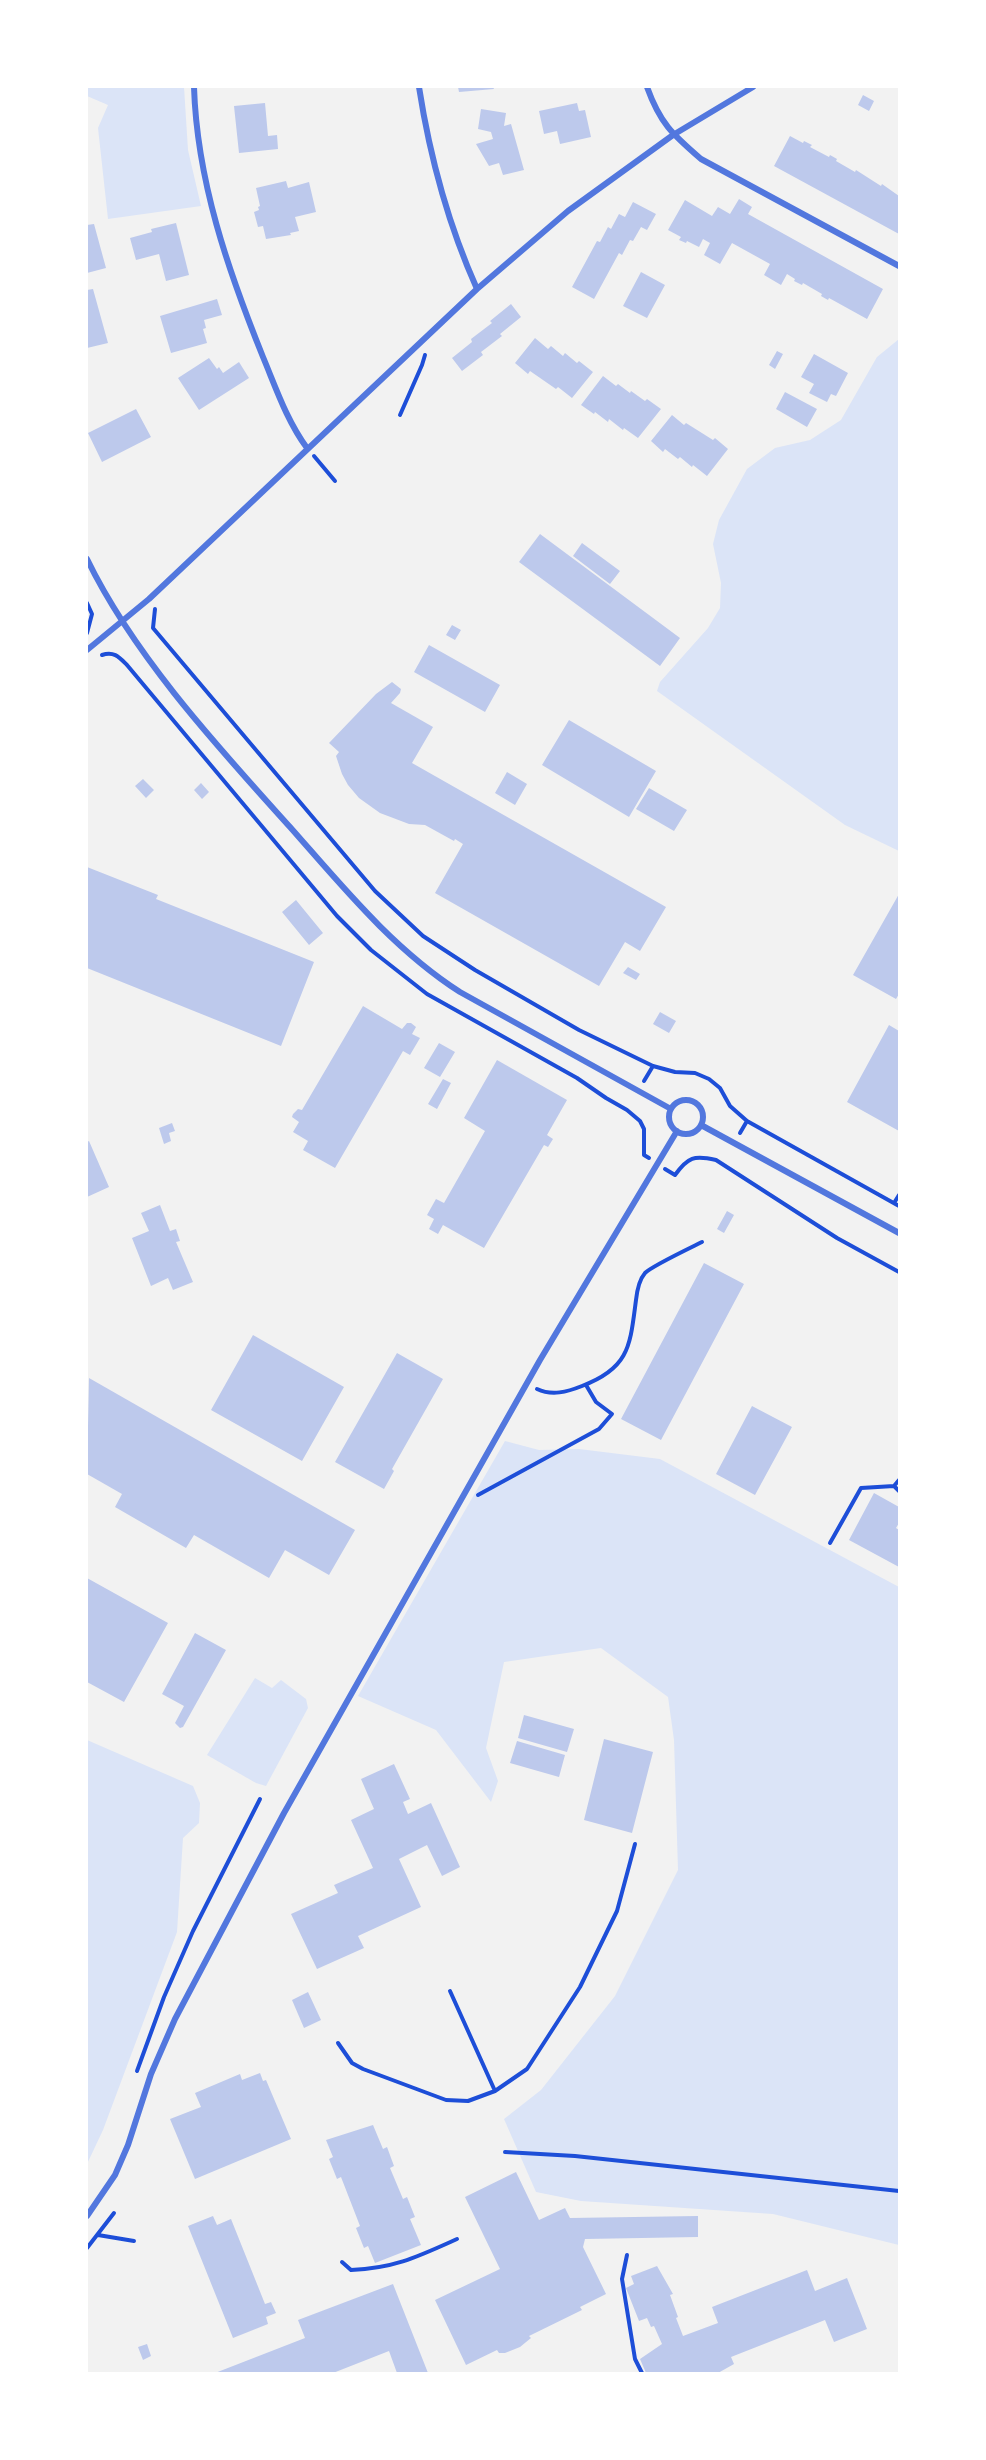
<!DOCTYPE html>
<style>
body{margin:0}
#map{position:relative;width:986px;height:2460px;overflow:hidden;background:#f2f2f2;font-family:"Noto Sans",sans-serif}
canvas{display:block}
.frame{position:absolute;inset:0;border:88px solid #fff;pointer-events:none}
</style>
<div id="map">
<canvas width="986" height="2460"></canvas>
<div class="frame"></div>
</div>
<script>
const c = document.querySelector('canvas').getContext('2d');
c.lineJoin = 'round';
function fill(path, color) { c.fillStyle = color; c.fill(path, 'evenodd'); }
function stroke(path, color, width, dash) { c.strokeStyle = color; c.lineWidth = width; c.lineCap = dash ? 'butt' : 'round'; c.setLineDash(dash || []); c.stroke(path); }
fill(new Path2D(`
 M87 87H184L188 150 201 206 108 219 98 128 108 105 87 96Z
 M899 339V851L845 825 657 691 660 682 708 628 720 608 721 583 713 544 719 520 747 469 775 448 810 440 841 420 877 357Z
 M505 1441 539 1450 579 1449 660 1459 899 1587V2245L773 2214 581 2201 536 2192 504 2119 541 2090 615 1996 678 1870 674 1740 668 1697 601 1648 504 1662 486 1748 498 1781 491 1802 436 1730 358 1696Z
 M255 1678 272 1688 281 1680 306 1699 308 1708 266 1786 256 1783 207 1755Z
 M87 1740 193 1786 200 1803 199 1823 183 1838 177 1932 103 2130 87 2164Z`), '#dbe4f7');
fill(new Path2D(`
 M458 87H493L494 89 459 92Z
 M863 95 874 101 869 111 858 105Z
 M265 103 268 136 277 135 278 149 239 153 234 106Z
 M577 103 579 111 585 110 591 137 560 144 557 131 544 134 539 111Z
 M481 109 506 113 504 126 511 124 524 170 503 175 499 163 489 166 476 144 493 139 491 132 478 129Z
 M790 136 803 143 804 141 812 145 810 147 829 157 830 155 837 159 836 161 855 172 856 170 881 186 882 184 899 196V234L774 166Z
 M286 181 288 188 309 182 316 212 295 217 299 231 290 233 291 235 266 239 263 226 258 227 254 212 259 210 258 207 260 206 256 188Z
 M739 199 752 207 748 214 883 289 867 319 829 298 828 300 821 296 822 294 803 283 802 285 794 281 795 279 787 274 781 285 764 275 770 264 732 243 720 264 704 255 710 243 703 239 699 247 687 241 686 243 679 240 681 237 668 230 685 200 712 216 718 207 730 214Z
 M633 202 656 214 647 230 641 227 633 241 630 240 622 255 619 253 594 299 572 287 597 241 600 242 608 227 611 229 619 214 625 217Z
 M176 223 189 275 166 281 159 254 136 260 130 238 152 232 151 229Z
 M94 224 106 268 87 273V225Z
 M641 272 665 285 647 318 623 306Z
 M93 289 108 343 87 348V290Z
 M217 299 222 315 204 320 206 328 203 329 207 343 171 353 160 316Z
 M511 304 521 317 500 334 502 336 481 352 483 355 462 371 452 358 472 342 471 339 492 323 490 321Z
 M535 338 548 349 551 346 563 356 565 353 577 363 579 361 593 372 572 398 558 387 556 389 530 371 528 374 515 363Z
 M777 351 783 354 775 369 769 365Z
 M814 354 848 373 836 396 831 394 827 402 809 393 814 384 801 377Z
 M209 358 217 369 219 367 223 373 239 362 249 378 199 410 178 378Z
 M603 376 616 386 618 384 630 393 631 391 645 401 647 399 661 409 638 438 624 428 623 430 609 419 608 422 595 412 594 414 581 405Z
 M785 392 817 409 807 427 776 409Z
 M136 409 151 437 102 462 88 433Z
 M672 415 684 425 686 423 713 440 715 438 728 449 707 476 693 465 692 467 680 457 678 459 665 449 663 452 651 441Z
 M540 534 680 638 660 666 519 562Z
 M582 543 620 571 610 584 573 556Z
 M452 625 461 630 455 640 446 635Z
 M429 645 500 685 485 712 414 672Z
 M392 682 401 689 400 693 391 703 433 727 412 763 666 907 640 951 625 942 599 986 435 893 463 844 455 839 454 841 425 825 409 824 380 813 359 798 348 785 342 774 336 756 339 752 329 743 376 694Z
 M569 720 656 771 629 817 542 765Z
 M507 772 527 784 515 805 495 793Z
 M143 779 154 790 146 798 135 786Z
 M201 783 209 792 202 799 194 790Z
 M649 788 687 810 674 831 636 809Z
 M87 867 158 895 156 899 314 962 281 1046 87 968Z
 M899 894V994L896 999 853 975Z
 M296 900 323 933 309 945 282 912Z
 M628 967 640 974 636 980 623 973Z
 M363 1006 402 1029 407 1023H411L416 1027 412 1034 420 1038 410 1055 403 1051 335 1168 303 1150 308 1141 293 1132 299 1122 292 1117 293 1114 298 1109 302 1110Z
 M660 1012 676 1021 669 1033 653 1024Z
 M889 1025 899 1031V1131L847 1102Z
 M439 1043 455 1052 440 1077 424 1068Z
 M497 1060 567 1100 547 1135 553 1139 548 1147 544 1145 484 1248 443 1225 438 1234 429 1229 434 1219 427 1215 436 1199 444 1203 485 1131 464 1118Z
 M443 1079 451 1083 437 1109 428 1104Z
 M172 1123 175 1131 169 1133 171 1141 164 1144 159 1128Z
 M89 1141 109 1187 87 1197V1142Z
 M160 1205 170 1231 176 1229 180 1241 176 1242 193 1282 173 1290 168 1278 151 1286 132 1238 149 1231 141 1213Z
 M727 1211 734 1215 724 1233 717 1229Z
 M704 1263 744 1284 661 1440 621 1419Z
 M253 1335 344 1387 302 1461 211 1410Z
 M397 1353 443 1379 392 1469 394 1471 384 1489 335 1462Z
 M89 1378 355 1530 329 1575 285 1550 269 1578 194 1535 186 1548 115 1507 122 1494 87 1474Z
 M752 1406 792 1427 755 1495 716 1474Z
 M874 1493 899 1507V1523L896 1528 899 1530V1567L849 1540Z
 M87 1578 168 1623 124 1702 87 1682Z
 M195 1633 226 1650 183 1727 180 1728 175 1723 184 1706 162 1694Z
 M524 1715 574 1729 567 1752 518 1738Z
 M604 1739 653 1752 632 1833 584 1820Z
 M517 1741 565 1755 559 1777 510 1763Z
 M394 1764 410 1799 403 1802 408 1814 431 1803 460 1867 442 1876 427 1845 399 1859 421 1907 358 1936 364 1948 317 1969 291 1914 338 1893 334 1885 373 1868 351 1820 374 1809 361 1779Z
 M308 1992 321 2020 304 2028 292 2000Z
 M260 2073 263 2081 266 2080 291 2139 195 2179 170 2119 201 2107 195 2093 240 2074 242 2080Z
 M373 2125 383 2149 387 2147 394 2166 390 2168 403 2199 407 2197 415 2217 410 2219 421 2245 375 2263 368 2246 364 2248 356 2228 360 2226 341 2177 337 2179 329 2159 333 2157 326 2140Z
 M516 2172 539 2220 565 2208 570 2218 698 2216V2237L585 2239 583 2247 606 2294 580 2307 582 2310 529 2336 531 2338 520 2347 505 2353H499L497 2350 466 2365 435 2300 500 2269 465 2197Z
 M213 2216 217 2225 231 2219 265 2304 271 2302 276 2313 266 2317 268 2324 233 2338 188 2226Z
 M657 2266 673 2294 670 2295 678 2317 676 2318 683 2336 718 2323 712 2307 807 2270 815 2291 847 2278 867 2329 834 2342 825 2320 731 2357 734 2364 718 2373H646L640 2359 662 2344 654 2326 651 2327 647 2318 639 2321 626 2288 634 2284 631 2276Z
 M393 2284 428 2373H397L389 2351 333 2373H215L305 2338 298 2320Z
 M147 2344 151 2356 143 2360 138 2347Z`), '#bdc9ec');
stroke(new Path2D(`
 M400 415 422 365 425 355
 M314 456 335 481
 M87 603 92 614 87 633
 M155 609 153 628 375 891 423 936 475 970 579 1030 653 1066 675 1072 695 1073 709 1079 720 1088 730 1106 747 1121 899 1206
 M102 655C114 651 119 657 127 665L337 916 371 950 427 994 577 1078 606 1098 627 1110 640 1121 644 1129V1155L649 1158
 M644 1081 653 1066
 M740 1133 747 1121
 M665 1169 675 1175C688 1157 694 1155 716 1160L837 1238 899 1272
 M894 1203 899 1195
 M537 1389C552 1396 567 1392 582 1386 630 1368 630 1345 636 1300 637 1291 639 1280 645 1273 652 1266 690 1248 702 1242
 M894 1486 899 1491
 M478 1495 599 1429 612 1414 596 1402 586 1385
 M830 1543 861 1488 894 1486 899 1480
 M450 1991 495 2091
 M338 2043 352 2063 363 2069 446 2100 468 2101 495 2091 527 2069 580 1987 617 1911 635 1844
 M137 2071 164 1997 193 1931 260 1799
 M505 2152 575 2156 899 2191
 M98 2235 134 2241
 M87 2248 114 2213
 M627 2255 622 2279 635 2359 642 2373
 M342 2262 351 2270C395 2268 417 2257 457 2239`), '#1d4ed8', 4);
stroke(new Path2D(`
 M194 87C197 181 228 270 263 357 276 388 287 421 307 448
 M419 87C430 158 448 224 477 289
 M647 87C660 123 672 134 701 159L899 266
 M87 559C134 656 218 747 290 827 343 887 393 949 460 992L671 1109
 M87 650 149 599 477 289 568 211 673 135 753 87
 M669 1117a17 17 0 1 1 34 0a17 17 0 1 1-34 0Z
 M701 1125 899 1233
 M87 2216 115 2175 128 2145 151 2074 175 2019 284 1813 540 1360 677 1131`), '#5277de', 6);
</script>
